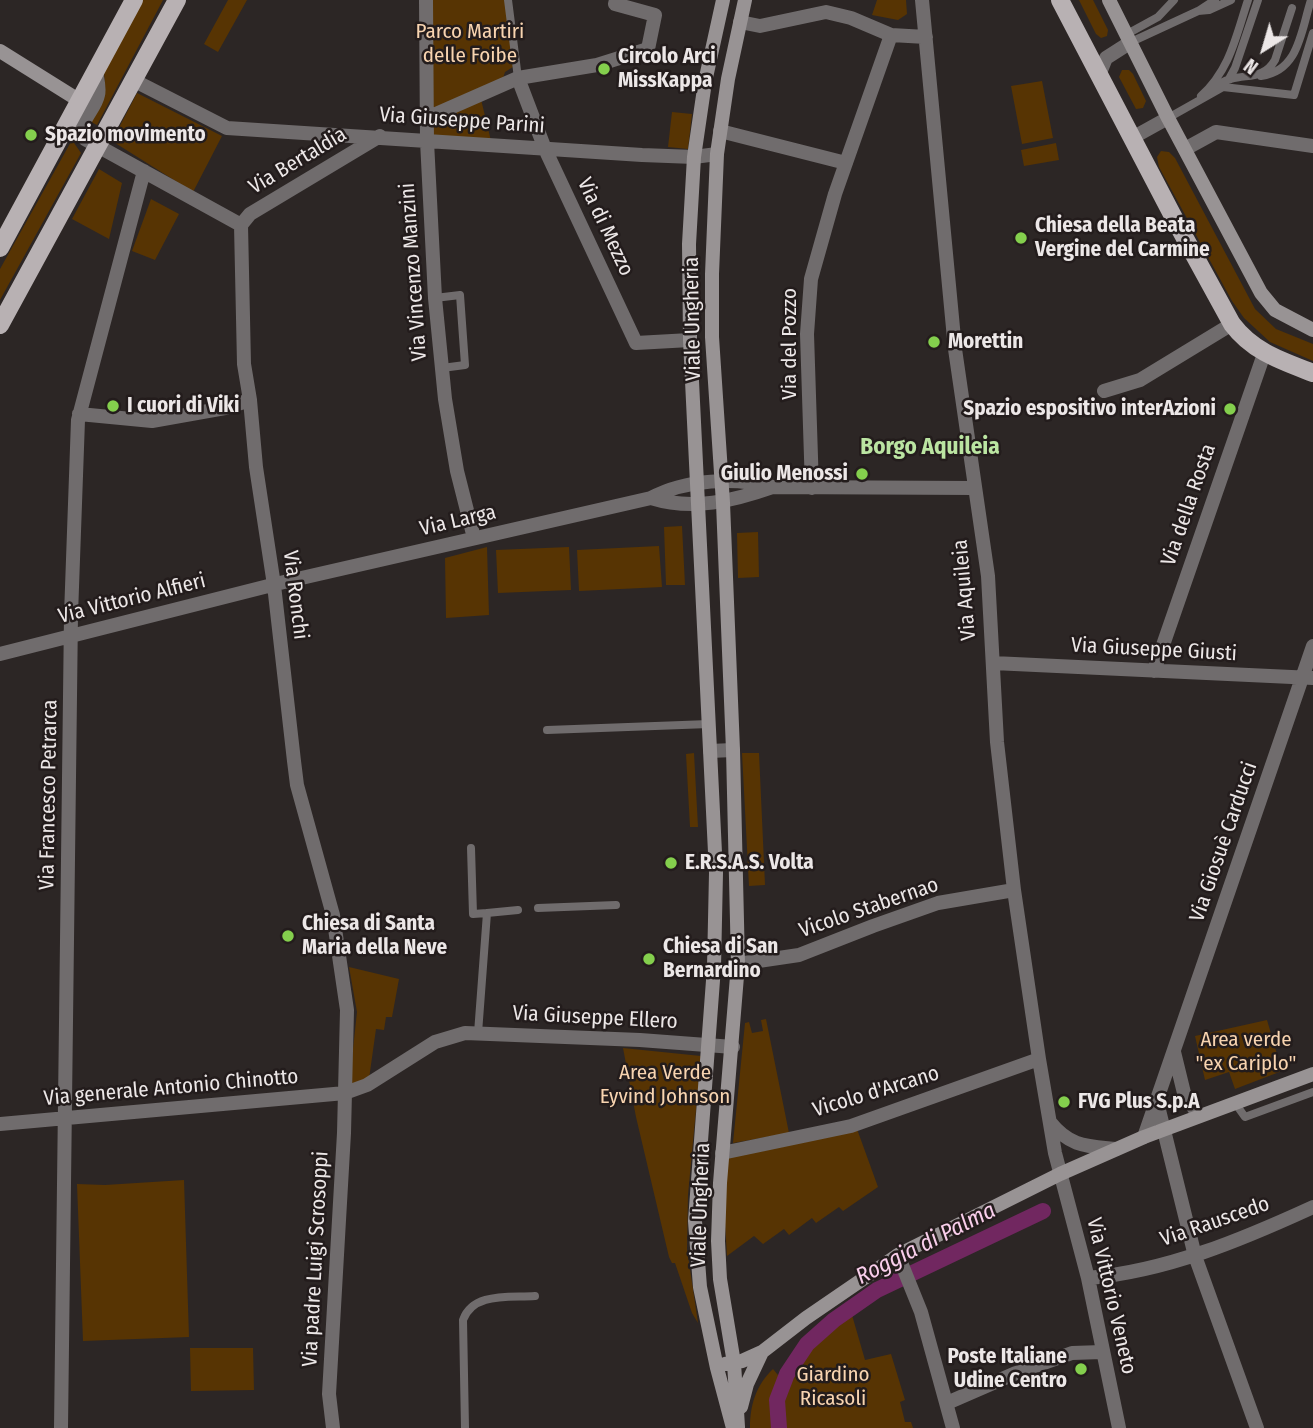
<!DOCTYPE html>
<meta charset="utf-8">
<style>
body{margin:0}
#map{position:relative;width:1313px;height:1428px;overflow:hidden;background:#2c2625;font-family:"Fira Sans Condensed",sans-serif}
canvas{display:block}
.north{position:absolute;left:1229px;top:14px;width:70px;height:70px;-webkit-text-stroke:5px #231c1c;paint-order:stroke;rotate:217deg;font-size:19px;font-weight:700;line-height:28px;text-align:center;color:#ece7e7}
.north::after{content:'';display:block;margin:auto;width:24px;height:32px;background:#ece7e7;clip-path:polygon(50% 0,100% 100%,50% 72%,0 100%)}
</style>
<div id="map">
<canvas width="1313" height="1428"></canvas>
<div class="north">N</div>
</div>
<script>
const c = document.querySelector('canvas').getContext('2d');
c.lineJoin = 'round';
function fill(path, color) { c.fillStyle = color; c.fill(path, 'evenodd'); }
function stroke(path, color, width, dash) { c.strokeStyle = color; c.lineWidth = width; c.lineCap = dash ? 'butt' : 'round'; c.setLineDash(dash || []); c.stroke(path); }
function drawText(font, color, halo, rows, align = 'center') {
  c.font = font + ' "Fira Sans Condensed",sans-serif'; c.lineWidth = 5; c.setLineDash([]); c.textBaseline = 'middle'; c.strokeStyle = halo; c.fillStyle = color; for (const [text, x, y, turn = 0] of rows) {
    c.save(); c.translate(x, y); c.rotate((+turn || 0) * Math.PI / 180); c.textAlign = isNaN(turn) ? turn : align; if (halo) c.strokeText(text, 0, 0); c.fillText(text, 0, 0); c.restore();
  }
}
fill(new Path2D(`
 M140 0H163L97 125 91 122 105 95 104 68Z
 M228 0H247L218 52 204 44Z
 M426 0H508L513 67 505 72 503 78 479 91 492 145 427 141Z
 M877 0H906L907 14 898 20 872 15Z
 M1079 0H1093L1108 30 1107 36 1101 38 1096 34Z
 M1122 70H1129L1133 74 1146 101 1143 108 1136 109 1119 77Z
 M1042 81 1053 138 1022 144 1011 86Z
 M137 93 222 136 193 192 112 141Z
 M672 112 692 114 688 149 668 147Z
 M72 140 81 153 0 300V269Z
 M1056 143 1059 160 1024 166 1021 150Z
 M1161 151 1169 152 1175 158 1255 309 1276 329 1313 344V361L1270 342 1244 318 1232 301 1159 167 1157 157Z
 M99 169 122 183 109 239 72 219Z
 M151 199 179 214 155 260 132 251Z
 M682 526 685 585H666L664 527Z
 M758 532 759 577 738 578 737 533Z
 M659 546 662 587 579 591 577 550Z
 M487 547 489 615 446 618 445 558Z
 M569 547 571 590 498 593 496 550Z
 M694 753 698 827H690L686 754Z
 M742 753H759L765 885 749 886Z
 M349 967 399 979 392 1017H386L384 1030 376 1029 369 1079 349 1086 357 1012Z
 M766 1019 789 1133 733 1143 745 1023 749 1022 752 1033 763 1031 761 1020Z
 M1267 1020 1282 1071 1235 1089 1229 1072 1205 1080 1195 1036Z
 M623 1048 701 1056 688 1195 687 1249 698 1323 692 1313 675 1263H672L669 1257 636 1117Z
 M857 1129 878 1187 843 1211 839 1207 816 1223 812 1218 789 1235 784 1229 763 1244 754 1236 727 1256 724 1206 727 1154Z
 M184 1180 189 1337 83 1341 77 1184 105 1185Z
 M852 1315 865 1360 891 1354 905 1400 900 1402 905 1422H911L913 1428H784C783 1421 781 1413 781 1406 782 1366 824 1337 852 1315Z
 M190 1348H253L254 1390 191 1391Z
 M773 1369 782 1380 775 1399 776 1428H750C750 1405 756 1385 773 1369Z`), '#573403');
stroke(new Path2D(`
 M779 1428 777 1400 787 1374 807 1344 834 1320 877 1290 1043 1211`), '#712760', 16);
stroke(new Path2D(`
 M508 0 518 78
 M1198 11 1209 10 1231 0
 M1127 34 1158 17 1174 0
 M1131 42 1198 11 1215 0
 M1261 76C1299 71 1301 31 1311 0
 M1229 79 1235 68 1258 0
 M1215 87C1220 84 1225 80 1231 79 1249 74 1264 79 1275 60L1292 8
 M1201 96C1230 70 1236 36 1248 0
 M1168 118 1223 87 1294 95 1313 33
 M435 298 460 295 465 365 442 368
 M547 730 709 724
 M471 848 473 914 487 913
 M538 908 616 905
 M478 1033 487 913 518 910
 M1235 1103 1245 1117 1313 1092
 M465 1428 463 1320C473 1292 509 1298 535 1296`), '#706c6d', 8);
stroke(new Path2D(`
 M426 0 427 141 435 298 445 399 457 471 474 538
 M922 0 955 349 988 576 997 742 1014 890 1039 1059 1055 1153 1088 1278 1119 1428
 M740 22 760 26 826 12 851 18 891 35 926 37
 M96 71C97 78 100 88 98 95 95 111 76 122 85 139L241 225
 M1100 73 1106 58 1131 42
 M518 78 545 149 636 343 690 340
 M133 80 227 128 642 155 694 157 717 154
 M427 118 518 78 597 65 648 49 655 15 615 4 616 0
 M720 131 846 163
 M1132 138 1168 118
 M1185 149 1216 132 1313 146
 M241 225 244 364 250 400 256 467 274 585 294 761 297 785 333 915 347 1010 344 1133 329 1394 333 1428
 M241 225 250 214 380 136
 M1104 391 1140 380 1232 324
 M79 414 152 421 225 408 250 400
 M812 488 807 334 811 279 835 194 891 35
 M651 498C693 511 733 501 773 487
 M0 654 284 582 651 498C686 479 735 477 773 487L974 488
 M993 663 1313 678
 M1154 671 1264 354
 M710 751 733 750
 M738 964 799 955 873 926 938 903 1014 890
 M1174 1052 1184 1093 1199 1116
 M1157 1102 1195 1256 1257 1428
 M1050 1122C1070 1147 1087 1146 1116 1149
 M0 1124 345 1093 367 1085 435 1042 465 1033 640 1040 733 1047
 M1144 1137 1313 646
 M722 1153 851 1126 1039 1059
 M898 1255 921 1312 953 1428
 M1088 1278C1167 1271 1241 1240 1313 1207
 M947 1403 1016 1373 1072 1353 1102 1352
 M61 1428 71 615 78 420 144 171`), '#706c6d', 14);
stroke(new Path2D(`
 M723 0 705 82 694 157 689 244 690 340 716 873 714 967 695 1221 700 1287 717 1368 733 1428
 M1109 0 1168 118 1261 293 1275 310 1313 330
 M0 51 80 101
 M725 1364 742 1361 762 1352 806 1318 898 1255 1060 1174 1144 1137 1313 1074
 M741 1407 747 1384 762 1352
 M738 1427 734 1363 720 1279 718 1241 720 1183 738 964 733 750 723 503 712 337V274L717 154 728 79 745 0`), '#989394', 14);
stroke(new Path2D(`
 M1060 0 1175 220 1232 324C1253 352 1282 361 1313 373
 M0 248 134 0
 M0 325 177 0`), '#b8b1b3', 18);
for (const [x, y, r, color] of [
 [604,69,7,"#84cf4d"],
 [31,135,7,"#84cf4d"],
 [1021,238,7,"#84cf4d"],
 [934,342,7,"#84cf4d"],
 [113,406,7,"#84cf4d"],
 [1230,409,7,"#84cf4d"],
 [862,474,7,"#84cf4d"],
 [671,863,7,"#84cf4d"],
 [288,936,7,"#84cf4d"],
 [649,959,7,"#84cf4d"],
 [1064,1102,7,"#84cf4d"],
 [1081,1369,7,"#84cf4d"]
]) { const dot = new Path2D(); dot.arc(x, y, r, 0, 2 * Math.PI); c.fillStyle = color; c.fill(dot); stroke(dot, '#231c1c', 2.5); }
drawText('21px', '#f8d4b0', '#231c1c', [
 ["Parco Martiri",470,32],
 ["delle Foibe",470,56],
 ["Area verde",1246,1040],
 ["\"ex Cariplo\"",1246,1064],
 ["Area Verde",665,1073],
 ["Eyvind Johnson",665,1097],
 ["Giardino",833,1375],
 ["Ricasoli",833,1399]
]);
drawText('bold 21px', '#ece7e7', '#231c1c', [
 ["Circolo Arci",618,57],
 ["MissKappa",618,81],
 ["Spazio movimento",45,135],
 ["Chiesa della Beata",1035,226],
 ["Vergine del Carmine",1035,250],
 ["Morettin",948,342],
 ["I cuori di Viki",127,406],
 ["Spazio espositivo interAzioni",1216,409,"right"],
 ["Giulio Menossi",848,474,"right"],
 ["E.R.S.A.S. Volta",685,863],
 ["Chiesa di Santa",302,924],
 ["Maria della Neve",302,948],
 ["Chiesa di San",663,947],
 ["Bernardino",663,971],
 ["FVG Plus S.p.A",1078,1102],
 ["Poste Italiane",1067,1357,"right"],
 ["Udine Centro",1067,1381,"right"]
], 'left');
drawText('21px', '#ece7e7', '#231c1c', [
 ["Via Giuseppe Parini",462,121,4],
 ["Via Bertaldia",298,161,-31],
 ["Via di Mezzo",605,227,65],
 ["Via Vincenzo Manzini",414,272,-94],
 ["Viale Ungheria",693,319,-91],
 ["Via del Pozzo",790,344,-90],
 ["Via della Rosta",1189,505,-71],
 ["Via Larga",458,521,-13],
 ["Via Aquileia",965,590,-95],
 ["Via Ronchi",295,595,83],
 ["Via Vittorio Alfieri",132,599,-14],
 ["Via Giuseppe Giusti",1154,650,3],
 ["Via Francesco Petrarca",49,795,-89],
 ["Via Giosuè Carducci",1224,842,-71],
 ["Vicolo Stabernao",869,908,-19],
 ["Via Giuseppe Ellero",595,1018,3],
 ["Via generale Antonio Chinotto",171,1088,-5],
 ["Vicolo d'Arcano",876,1092,-17],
 ["Viale Ungheria",701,1205,-88],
 ["Via Rauscedo",1215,1222,-19],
 ["Via padre Luigi Scrosoppi",316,1259,-87],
 ["Via Vittorio Veneto",1111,1296,77]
]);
drawText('bold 23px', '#bbe5a2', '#231c1c', [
 ["Borgo Aquileia",930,448]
]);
drawText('italic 23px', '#f9ceeb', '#231c1c', [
 ["Roggia di Palma",926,1244,-27]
]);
</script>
